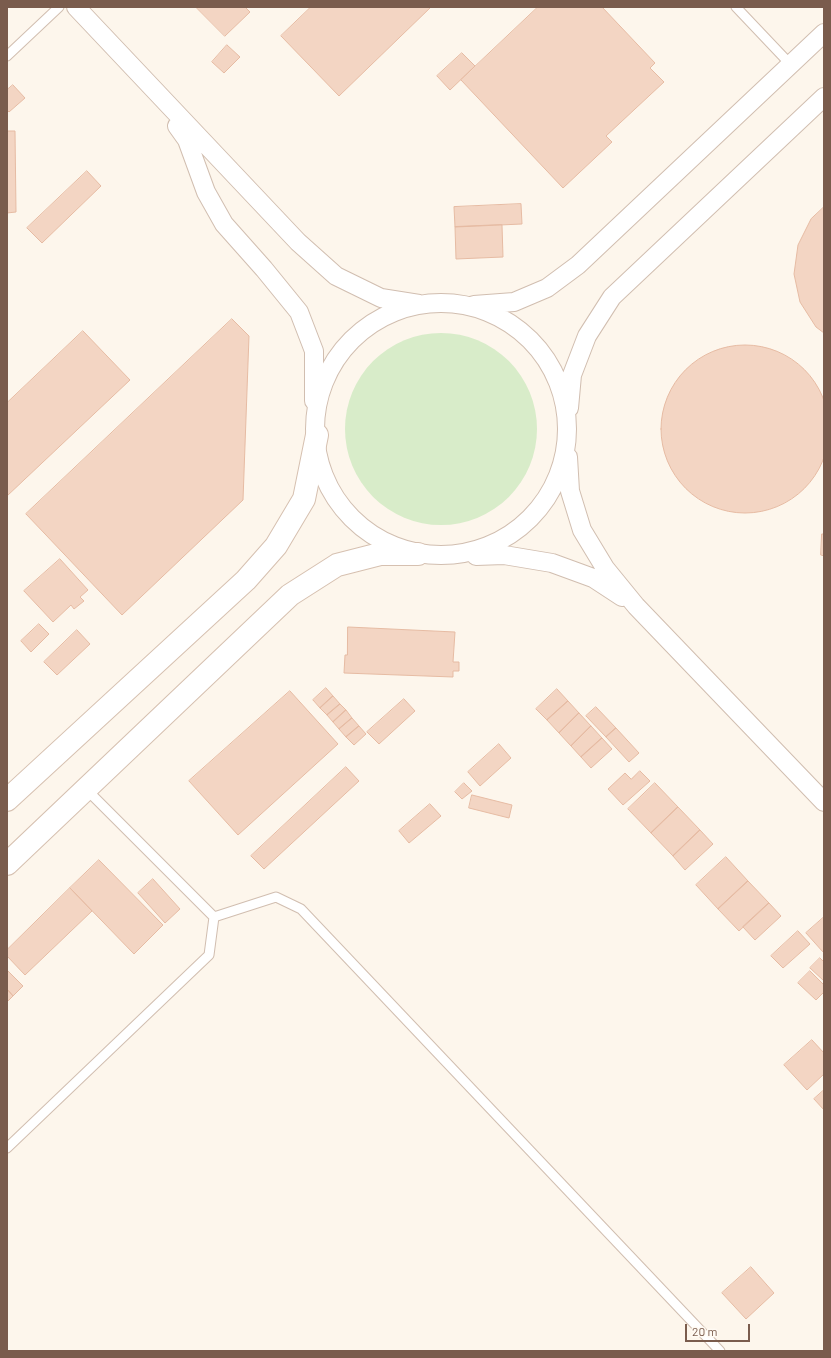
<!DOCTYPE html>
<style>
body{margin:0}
#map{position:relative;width:831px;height:1358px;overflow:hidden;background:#fdf6ec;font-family:Barlow,sans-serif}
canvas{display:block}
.frame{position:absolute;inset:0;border:8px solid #7a5c4d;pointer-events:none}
.scale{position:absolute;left:685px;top:1324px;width:65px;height:18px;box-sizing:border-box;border:2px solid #7a5c4d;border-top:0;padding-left:5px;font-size:12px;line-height:14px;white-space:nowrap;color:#7a5c4d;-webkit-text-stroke:3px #fffaf3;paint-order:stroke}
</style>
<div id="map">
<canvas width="831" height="1358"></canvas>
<div class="frame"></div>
<div class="scale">20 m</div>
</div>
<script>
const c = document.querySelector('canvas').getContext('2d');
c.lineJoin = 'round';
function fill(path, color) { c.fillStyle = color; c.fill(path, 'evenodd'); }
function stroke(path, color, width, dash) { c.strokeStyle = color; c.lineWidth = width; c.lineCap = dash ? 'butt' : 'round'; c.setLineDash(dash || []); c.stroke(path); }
fill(new Path2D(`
 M345 429a96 96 0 1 1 192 0a96 96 0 1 1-192 0Z`), '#d8ecc9');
const building = new Path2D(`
 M196 7H245L250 12 225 36Z
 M311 7H431L339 96 281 36Z
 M538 7H602L655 63 650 68 664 82 606 136 612 142 563 188 461 80Z
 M227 45 240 57 224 73 212 62Z
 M462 53 475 66 450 90 437 76Z
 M13 85 25 98 9 112 7 110V90Z
 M7 131H15L16 212 7 213Z
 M87 171 101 186 42 243 27 228Z
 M521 204 522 224 455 227 454 207Z
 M824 207V333L816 327 800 302 794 274 798 245 811 219Z
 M502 225 503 257 456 259 455 227Z
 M232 319 249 336 243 500 122 615 26 514Z
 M83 331 130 380 7 496V403Z
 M661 429a84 84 0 1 1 168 0a84 84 0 1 1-168 0Z
 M822 534H824V556L821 555Z
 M60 559 88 590 80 597 84 601 74 609 71 605 53 622 24 591Z
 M39 624 49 634 31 652 21 641Z
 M348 627 455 632 453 662H459V671H453V677L344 673 345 655H347Z
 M77 630 90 644 57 675 44 662Z
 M326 688 333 696 320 708 313 700Z
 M557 689 568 701 547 720 536 709Z
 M290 691 338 744 238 835 189 781Z
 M333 696 340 704 327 715 320 708Z
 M404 699 415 711 379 744 367 732Z
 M568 701 579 713 559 733 547 720Z
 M340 704 346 710 333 722 327 715Z
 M596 707 616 728 606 737 586 716Z
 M346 710 352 718 339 729 333 722Z
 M579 713 591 726 571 746 559 733Z
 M352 718 359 726 346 737 339 729Z
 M359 726 366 734 354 745 346 737Z
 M591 726 602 738 581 757 571 746Z
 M616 728 639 753 629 762 606 737Z
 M602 738 612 749 591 768 581 757Z
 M499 744 511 758 480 786 468 772Z
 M346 767 359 781 264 869 251 856Z
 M640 771 650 781 623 805 608 789 625 773 631 779Z
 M464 783 472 791 462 799 455 792Z
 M655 783 678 807 651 833 628 809Z
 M472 795 512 805 509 818 469 808Z
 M430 804 441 816 409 843 399 831Z
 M678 807 700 830 673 856 651 833Z
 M700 830 713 844 685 870 673 856Z
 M726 857 748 881 718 909 696 885Z
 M99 860 163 925 134 954 70 888Z
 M153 879 180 909 165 923 138 893Z
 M748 881 769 903 739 931 718 909Z
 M70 888 92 911 25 975 7 956V950Z
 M769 903 781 916 755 940 743 927Z
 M824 917V951L823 952 806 933Z
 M798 931 810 944 783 968 771 956Z
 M820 958 824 962V981L810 968Z
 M7 970 23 986 13 996 7 989Z
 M810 971 824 985V992L816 1000 798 983Z
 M7 989 13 996 7 1002Z
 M812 1040 824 1053V1074L807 1090 784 1065Z
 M824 1090V1110L814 1099Z
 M751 1267 774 1293 746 1319 722 1293Z`);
fill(building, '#f3d5c3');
stroke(building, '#e6bba3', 1);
const lane = new Path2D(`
 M736 7 791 65
 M7 56 59 7
 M86 789 214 917
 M214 917 276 897 301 909 720 1351
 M7 1148 209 955 214 917`);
const street = new Path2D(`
 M76 7 298 242 336 276 381 298 419 304
 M177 126 187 140 206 192 224 224 264 269 299 312 314 351V401
 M315 429a126 126 0 1 1 252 0a126 126 0 1 1-252 0Z
 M474 305 514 302 547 288 578 265 824 33
 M569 408 572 375 587 336 612 297 824 97
 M568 457 570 491 582 530 605 568 636 606 824 802
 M476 556 504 555 552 563 593 578 622 597`);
const secondary = new Path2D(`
 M7 800 246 580 276 546 304 499 317 435
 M7 864 290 595 337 565 380 554H418`);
stroke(lane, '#d1beb0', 11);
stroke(street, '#d1beb0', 20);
stroke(secondary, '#d6c0b0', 24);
stroke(lane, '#fff', 9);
stroke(street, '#fff', 18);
stroke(secondary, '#fff', 22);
</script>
